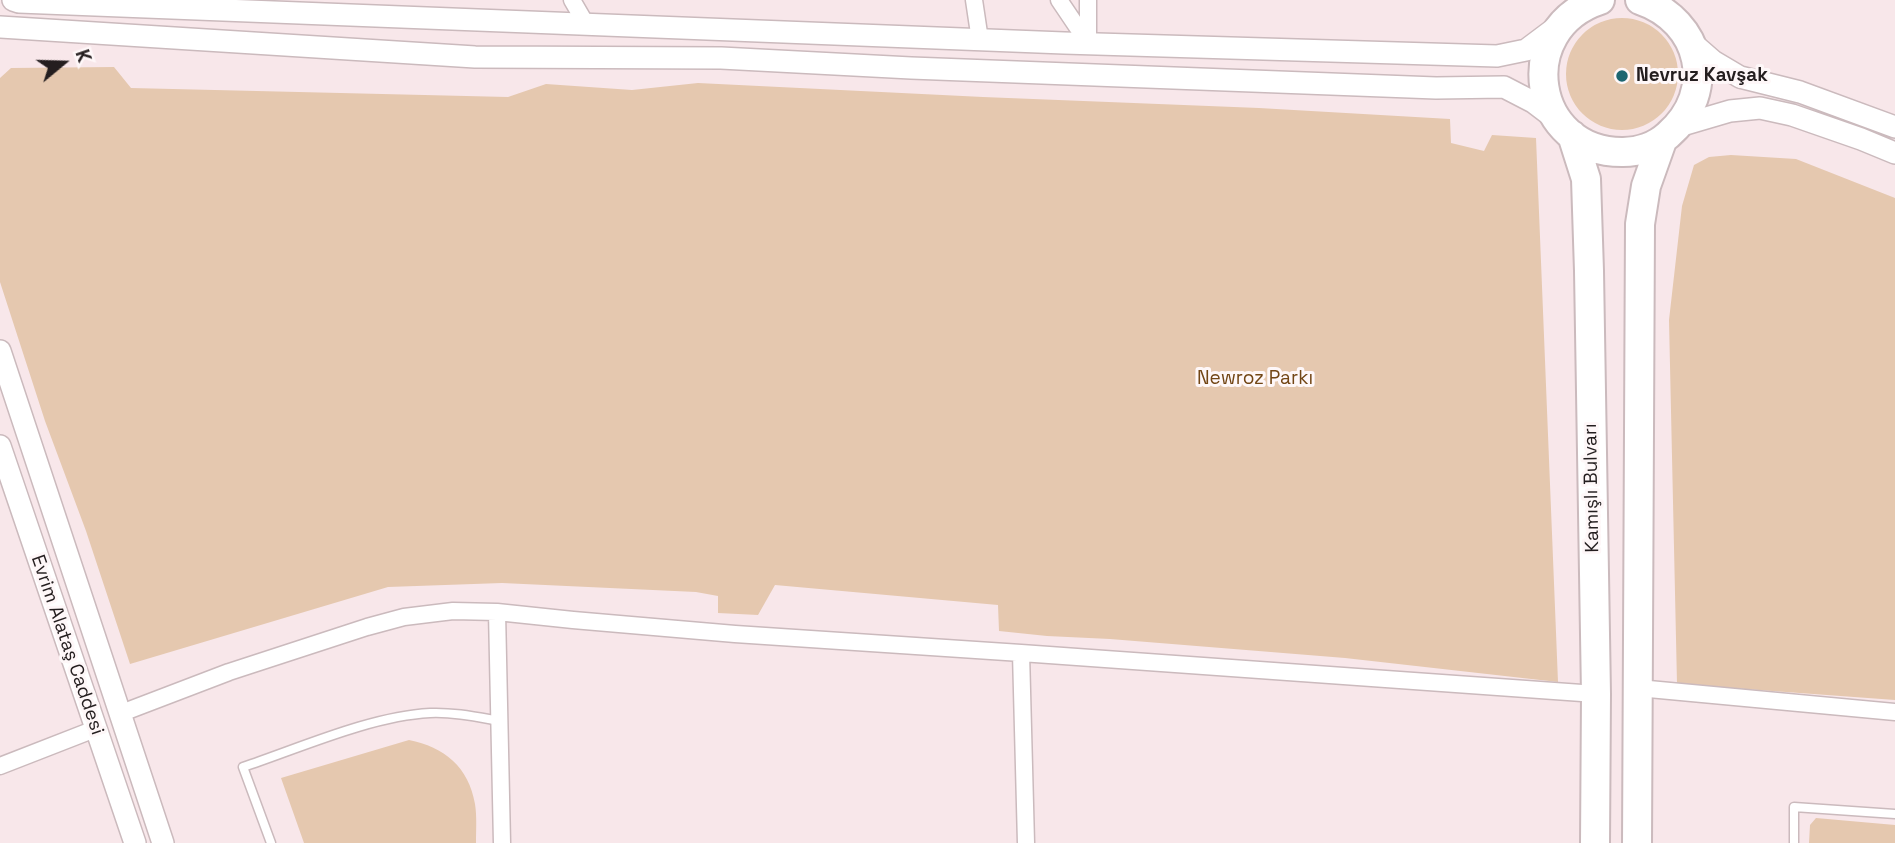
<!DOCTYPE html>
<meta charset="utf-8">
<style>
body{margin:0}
#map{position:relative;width:1895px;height:843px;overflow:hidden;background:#f8e7ea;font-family:"Space Grotesk",sans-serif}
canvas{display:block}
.north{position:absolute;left:28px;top:28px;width:70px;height:70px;-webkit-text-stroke:5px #fef7f8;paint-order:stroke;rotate:71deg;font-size:19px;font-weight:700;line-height:28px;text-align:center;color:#241e1f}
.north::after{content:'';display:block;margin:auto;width:24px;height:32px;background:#241e1f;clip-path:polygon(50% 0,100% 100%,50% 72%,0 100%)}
</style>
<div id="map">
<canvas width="1895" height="843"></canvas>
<div class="north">K</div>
</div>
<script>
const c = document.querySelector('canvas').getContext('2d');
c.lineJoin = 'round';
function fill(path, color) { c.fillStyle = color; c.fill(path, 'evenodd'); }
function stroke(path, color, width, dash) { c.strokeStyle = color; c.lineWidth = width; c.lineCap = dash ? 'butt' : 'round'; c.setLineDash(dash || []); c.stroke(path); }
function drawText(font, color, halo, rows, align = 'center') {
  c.font = font + ' "Space Grotesk",sans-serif'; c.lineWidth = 6; c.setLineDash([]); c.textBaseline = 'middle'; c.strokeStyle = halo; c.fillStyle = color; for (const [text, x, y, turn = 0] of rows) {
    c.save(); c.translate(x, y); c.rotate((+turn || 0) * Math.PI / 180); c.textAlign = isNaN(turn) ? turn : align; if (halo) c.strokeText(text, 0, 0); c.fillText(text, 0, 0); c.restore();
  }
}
fill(new Path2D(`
 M1566 74a56 56 0 1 1 112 0a56 56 0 1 1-112 0Z
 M114 67 131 88 508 97 546 84 632 90 698 83 983 97 1259 108 1450 119 1451 143 1484 151 1492 135 1536 138 1558 682 1345 658 1110 639 1047 636 999 631 998 605 775 585 758 615 718 613V596L696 592 502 583 388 587 130 664 86 531 45 421 0 282V78L11 68Z
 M1731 155 1796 159 1895 198V700L1677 684 1669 320 1682 206 1694 165 1709 157Z
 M409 740C444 747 469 767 475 804 477 816 476 831 476 843H304L281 778Z
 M1816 818 1895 825V843H1809L1810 825Z`), '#e5c8af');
const lane = new Path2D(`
 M271 843 243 767C300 748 371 716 430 713 453 712 477 717 500 721
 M1794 843V807L1895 814`);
const street = new Path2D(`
 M572 0 586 24
 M974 0 980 40
 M1059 0 1088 43
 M1088 43V0
 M497 612 502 843
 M1021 653 1026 843
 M1638 688 1895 712
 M119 714 229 672 367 627 404 617 453 611 497 612 573 620 735 634 1021 653 1596 694
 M0 766 95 729`);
const secondary = new Path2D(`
 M13 0 19 2 1064 43 1497 56 1526 50 1558 26
 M0 27 475 57 721 58 911 68 1436 88 1504 87 1533 102 1558 121
 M1690 41 1713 61 1740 77 1800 92 1895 127
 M1679 126 1730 111 1760 108 1792 115 1861 139 1895 153
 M0 351 163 843
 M0 446 135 843`);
const highway = new Path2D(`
 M1600 0C1512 29 1532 153 1623 152 1639 152 1656 146 1668 135 1718 92 1702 21 1640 0
 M1572 135 1586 179 1589 271 1596 694 1595 843
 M1637 843 1640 224 1646 186 1662 141`);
stroke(lane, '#cbbabd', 11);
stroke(street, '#cbbabd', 19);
stroke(secondary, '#cbbabd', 24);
stroke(highway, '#cbbabd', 32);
stroke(lane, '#fff', 8);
stroke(street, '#fff', 16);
stroke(secondary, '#fff', 21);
stroke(highway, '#fff', 28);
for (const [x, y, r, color] of [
 [1622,76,7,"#1c6671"]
]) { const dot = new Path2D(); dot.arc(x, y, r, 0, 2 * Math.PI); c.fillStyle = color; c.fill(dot); stroke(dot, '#fef7f8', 2.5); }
drawText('bold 19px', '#241e1f', '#fef7f8', [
 ["Nevruz Kavşak",1636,76]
], 'left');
drawText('19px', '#724615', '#fef7f8', [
 ["Newroz Parkı",1255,379]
]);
drawText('19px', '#241e1f', '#fef7f8', [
 ["Kamışlı Bulvarı",1592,488,-91],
 ["Evrim Alataş Caddesi",67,645,71]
]);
</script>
